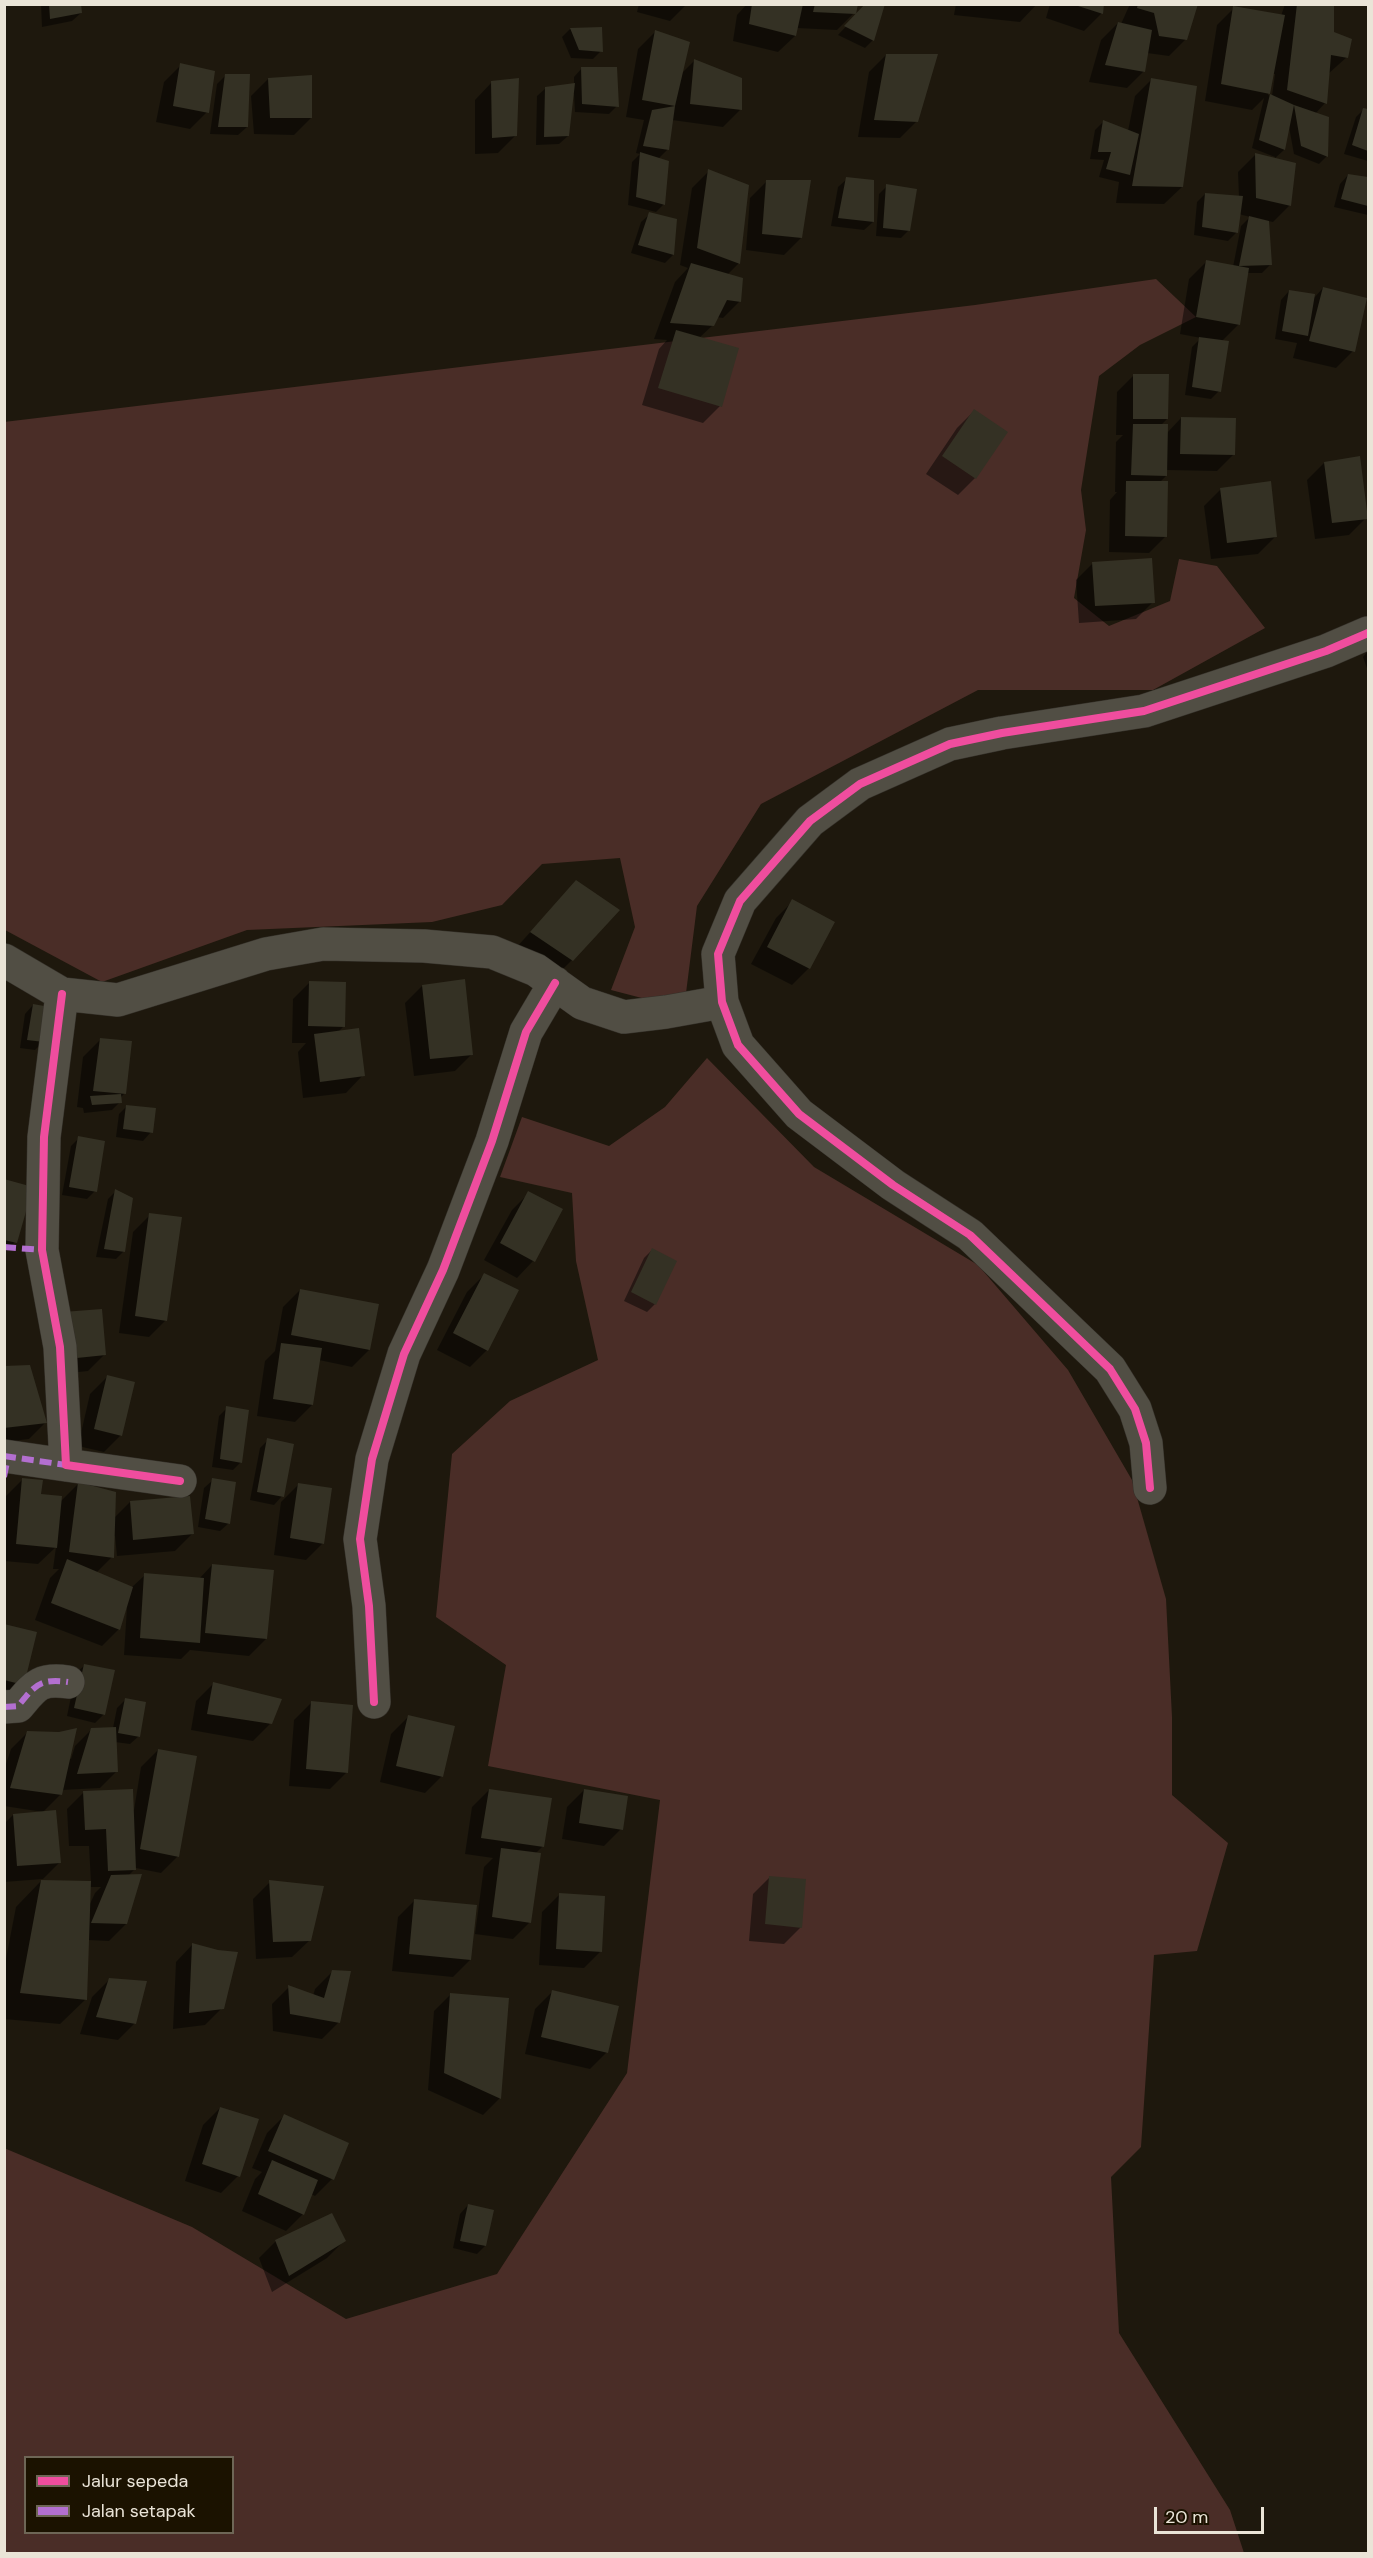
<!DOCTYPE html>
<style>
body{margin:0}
#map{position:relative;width:1373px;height:2558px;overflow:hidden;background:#1e180d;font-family:"DM Sans",sans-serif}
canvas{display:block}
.frame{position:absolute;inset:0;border:6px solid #eae4d7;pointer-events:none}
.legend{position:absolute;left:24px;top:2456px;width:210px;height:78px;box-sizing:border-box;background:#1b1200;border:2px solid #6e6656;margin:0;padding:8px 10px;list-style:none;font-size:18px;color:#eae4d7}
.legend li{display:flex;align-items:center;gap:12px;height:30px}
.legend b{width:30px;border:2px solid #6e6656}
.scale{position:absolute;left:1154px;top:2507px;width:110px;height:27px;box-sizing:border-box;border:3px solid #eae4d7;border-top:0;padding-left:8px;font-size:18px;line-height:21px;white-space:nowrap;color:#eae4d7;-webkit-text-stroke:4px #1b1200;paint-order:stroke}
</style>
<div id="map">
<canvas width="1373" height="2558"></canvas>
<div class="frame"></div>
<ul class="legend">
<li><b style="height:8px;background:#ef4d9e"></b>Jalur sepeda</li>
<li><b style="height:8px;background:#b36fd0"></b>Jalan setapak</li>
</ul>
<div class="scale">20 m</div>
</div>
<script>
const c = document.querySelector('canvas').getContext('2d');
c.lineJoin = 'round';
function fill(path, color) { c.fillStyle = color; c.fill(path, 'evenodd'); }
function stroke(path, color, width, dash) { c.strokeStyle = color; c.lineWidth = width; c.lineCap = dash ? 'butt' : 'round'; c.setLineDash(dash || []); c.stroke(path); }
fill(new Path2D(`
 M1156 279 1196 317 1140 345 1099 376 1081 490 1086 530 1074 598 1109 626 1170 601 1179 559 1217 566 1265 628 1153 690H978L761 804 697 906 684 1009 611 990 635 927 620 858 542 864 502 905 432 922 247 930 102 982 5 930 4 422 975 305Z
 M707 1058 814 1167 978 1265 1068 1370 1132 1480 1166 1599 1172 1717V1795L1228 1843 1197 1951 1154 1955 1141 2147 1111 2177 1119 2333 1230 2510 1244 2553H5L4 2148 192 2227 346 2319 497 2274 627 2073 660 1800 488 1766 506 1665 436 1617 452 1454 510 1401 598 1360 576 1261 572 1193 500 1177 522 1117 609 1146 665 1107ZM26 2458H232V2532H26Z`), '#4a2d27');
fill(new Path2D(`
 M41 4H79L81 13 72 21 42 27Z
 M639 4H687L670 21 637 12Z
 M747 4H856L854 13 837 30 797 28 795 36 778 52 733 41 737 15Z
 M867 4 873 40 865 48 838 35Z
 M956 4H1037L1020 22 954 15Z
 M1050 4H1102L1101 14 1084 31 1046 18Z
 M1130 4H1197L1186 39 1169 56 1147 53 1144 71 1127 88 1089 82 1101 40 1118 23 1121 24Z
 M1285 4H1333V33L1347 57 1328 74 1325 103 1316 113 1327 156 1319 164 1294 154 1289 127 1284 150 1274 159 1275 157 1252 148 1264 98 1252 110 1205 101 1217 25 1234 8 1281 16ZM1272 74H1275L1272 96 1268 95Z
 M600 28 601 51 593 59 571 58 562 37 570 29Z
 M655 32 681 74 694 61 740 110 723 127 672 120 668 149 658 159 664 204 656 212 628 205 632 162 640 154 636 153 644 120 626 117 638 49Z
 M886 55 917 121 900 138 858 137 869 72Z
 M181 65 207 112 190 129 156 122 164 82Z
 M582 68 617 106 609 114 575 112 574 94H572L568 136 559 144 536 145 537 96 546 88 574 85V77Z
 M225 76 247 127 238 135 210 134 217 84Z
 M268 79 311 118 294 135 254 134 251 96Z
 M1152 79 1182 187 1164 204 1116 203 1119 182 1099 177 1104 160 1090 159 1095 130 1103 122 1128 131 1135 96Z
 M492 82 515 136 498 153 475 154V100Z
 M1364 109 1368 110V161L1344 154 1356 117Z
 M1255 155 1290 205 1273 222 1268 221 1270 265 1262 273H1247L1239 324 1221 342 1219 391 1211 399 1185 395 1192 347 1201 338 1180 334 1189 279 1206 262 1233 267 1241 226 1250 217 1239 214 1236 233 1228 241 1194 235 1197 202 1205 194 1239 197 1238 172Z
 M709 171 739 263 727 275 740 301 723 318 716 317 713 325 699 338 720 406 703 423 642 405 659 349 667 340 654 339 675 282 688 268 680 265 692 188Z
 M1348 175 1368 179V215L1334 207 1340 184Z
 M847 179 873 222 864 230 831 226 838 187Z
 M767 181 801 238 784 255 746 250 750 198Z
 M887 186 909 230 901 238 876 236 879 194Z
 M650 214 673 255 665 263 631 253 641 222Z
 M1323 288 1353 351 1336 368 1293 358 1297 343 1275 339 1281 300 1289 291 1313 299Z
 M1134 375 1167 419 1160 426 1167 433 1181 418 1234 454 1217 471 1166 470V476L1159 483 1166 536 1149 553 1109 552 1110 500 1117 492H1115L1116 442 1123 435H1116L1117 392Z
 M974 411 975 478 958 495 926 474 957 428Z
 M1324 463 1366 518 1349 535 1315 539 1307 480Z
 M1221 489 1275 537 1258 554 1211 559 1204 506Z
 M1093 563 1153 602 1136 619 1079 623 1076 580Z
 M1368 651V671L1363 657Z
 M576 882 572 960 555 977 514 950Z
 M793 901 809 968 792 985 751 964 776 918Z
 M310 982 343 1027 338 1032 363 1075 346 1093 303 1098 298 1052 306 1043H292L293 999Z
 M422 986 472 1054 455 1071 414 1076 405 1003Z
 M33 1005 43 1042 35 1050 20 1048 25 1014Z
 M100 1040 124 1094 120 1098V1102L112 1110 84 1113 83 1108 77 1107 83 1057Z
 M127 1106 151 1132 143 1141 116 1137 119 1114Z
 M79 1138 95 1191 87 1199 62 1195 71 1146Z
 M4 1181 15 1242 4 1253Z
 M116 1191 124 1251 116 1259 96 1257 108 1199Z
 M529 1193 561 1210 533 1261 517 1278 484 1260 512 1210Z
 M150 1215 166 1320 149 1337 119 1333 133 1232Z
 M652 1250 655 1304 647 1312 624 1301 644 1258Z
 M484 1275 487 1350 470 1367 437 1350 467 1292Z
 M300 1290 369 1350 352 1367 319 1360 312 1405 295 1422 257 1416 265 1361 275 1351 283 1307Z
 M47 1331 105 1354 88 1371 50 1375Z
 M4 1367 46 1422 29 1439 4 1442Z
 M108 1376 121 1435 104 1452 78 1446 90 1394Z
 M227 1408 241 1462 233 1470 212 1467 219 1416Z
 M268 1440 282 1496 274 1505 250 1500 260 1448Z
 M22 1480 40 1495 60 1502 78 1484 113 1519 130 1502 192 1534 175 1551 117 1556 115 1536H113L112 1557 96 1573 131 1588 145 1575 199 1579 212 1565 266 1639 249 1656 190 1650 181 1659 124 1655 127 1607 119 1629 102 1646 35 1620 50 1578 59 1569H53L56 1547 38 1564 4 1561 5 1497Z
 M213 1480 229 1523 220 1531 198 1527 204 1488Z
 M298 1485 323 1543 306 1560 274 1555 281 1502Z
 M4 1625 22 1684 4 1701Z
 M85 1665 104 1714 95 1723 67 1716 76 1673Z
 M213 1684 270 1724 253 1741 191 1730 196 1701Z
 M125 1700 139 1736 130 1744 115 1742 117 1771 100 1788 62 1790 61 1794 43 1812 4 1806V1770L11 1749 28 1732 71 1759 75 1746 92 1729 113 1728 117 1708Z
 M311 1703 347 1772 330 1789 289 1786 294 1720Z
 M408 1717 442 1776 425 1793 380 1782 391 1734Z
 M158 1750 178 1856 161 1873 136 1868 128 1876 126 1924 109 1941 88 1940 86 1999 60 2024 4 2019V1969L16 1907 41 1881 91 1883 89 1846H69L67 1809 84 1792 134 1810 141 1767ZM90 1887H101L95 1893 89 1906Z
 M489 1790 543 1846 535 1854 530 1922 513 1939 475 1934 484 1867 493 1858 465 1854 472 1807Z
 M584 1790 621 1829 604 1846 562 1839 567 1807Z
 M13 1815 60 1862 43 1879 4 1882V1824Z
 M770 1877 801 1927 784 1944 749 1941 753 1894Z
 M270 1882 310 1940 292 1957 256 1959 253 1899Z
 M559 1895 601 1951 584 1968 539 1965 542 1912Z
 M415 1900 470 1960 453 1977 392 1971 398 1917Z
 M192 1945 222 2008 205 2025 173 2029 176 1962Z
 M332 1972 339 2022 322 2039 273 2031 272 2004 289 1987 313 1996 315 1989Z
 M109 1980 135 2023 118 2040 80 2034 92 1997Z
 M552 1992 607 2052 590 2069 525 2054 535 2009Z
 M451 1994 500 2098 483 2115 428 2090 434 2011Z
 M220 2108 238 2176 221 2193 185 2181 203 2125Z
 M284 2116 332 2179 315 2196 311 2194 303 2214 286 2231 242 2211 255 2179 262 2172 252 2168 267 2133Z
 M468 2205 485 2246 477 2254 453 2248 460 2214Z
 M276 2241H344L327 2258 272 2292 259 2258Z`), '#0007');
fill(new Path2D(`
 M49 4H81L82 13 50 19Z
 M752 4H803L796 36 749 24Z
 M815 4H858L856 14 813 12Z
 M865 4H885L874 41 844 26Z
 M1075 4H1104L1103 14 1075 5Z
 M1138 4H1198L1187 40 1159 36 1154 13 1137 8Z
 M1297 4H1334V32L1352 39 1348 58 1331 55 1327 104 1287 90Z
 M1233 6 1285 15 1270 94 1221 84Z
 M1118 22 1152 30 1145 72 1105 65Z
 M602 27 603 52 579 50 570 28Z
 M655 30 690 42 675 106 669 150 643 146 652 110 675 106 642 100Z
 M886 54H938L918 122 874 120Z
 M694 59 742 78V110L690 104Z
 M180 63 215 71 209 113 173 106Z
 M581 67H617L619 107 582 104Z
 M225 74H250L248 127H218Z
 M312 75V118H270L268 78Z
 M519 78 517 136 492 138 491 81Z
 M1151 78 1197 86 1183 187 1132 186Z
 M575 83 569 136 544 137 545 87Z
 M1270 94 1294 105 1285 150 1259 140Z
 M1294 105 1329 117 1328 157 1301 146Z
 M1363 108 1368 109V151L1352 145Z
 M1103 120 1139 134 1130 175 1106 169 1111 152H1098Z
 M640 152 669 161 665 205 636 197Z
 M1255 153 1296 163 1291 206 1256 198Z
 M708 169 749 185 740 264 697 248Z
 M1348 174 1368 177V206L1341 199Z
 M846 177 874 180V222L838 218Z
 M766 180H811L802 238 762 234Z
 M886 184 917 189 910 231 883 228Z
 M1205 193 1243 196 1238 233 1202 227Z
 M649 212 677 219 674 255 638 245Z
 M1249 216 1269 221 1272 265 1239 266Z
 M1206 260 1249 268 1240 325 1196 317Z
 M691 263 743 278 741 302 727 300 714 326 670 323Z
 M1323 287 1367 298 1355 352 1309 341Z
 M1289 290 1315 294 1308 336 1282 331Z
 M676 330 739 348 722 407 658 388Z
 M1199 337 1229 341 1221 392 1192 387Z
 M1133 374H1169L1168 419H1133Z
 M974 409 1008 432 976 479 942 456Z
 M1181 417 1236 418 1235 455 1180 454Z
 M1133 424H1168L1167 476 1131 475Z
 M1360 456 1368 519 1332 523 1324 462Z
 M1126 481H1168L1167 537 1125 536Z
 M1271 481 1277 537 1227 543 1220 488Z
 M1152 558 1155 603 1095 606 1092 562Z
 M576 880 620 910 573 961 530 932Z
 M792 899 835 922 810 969 767 947Z
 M465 979 473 1055 430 1059 422 985Z
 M309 981 346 982 345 1027 308 1026Z
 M33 1004 50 1007 44 1042 27 1040Z
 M359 1028 365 1076 320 1082 314 1034Z
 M100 1038 132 1041 126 1094 93 1091Z
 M121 1094 122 1103 92 1105 90 1096Z
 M126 1105 156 1108 153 1133 123 1129Z
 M78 1136 105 1141 97 1192 69 1187Z
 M4 1179 33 1187 17 1243 4 1240Z
 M115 1189 133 1198 125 1252 104 1249Z
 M528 1191 563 1209 535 1262 500 1243Z
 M149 1213 182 1217 167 1321 135 1316Z
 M652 1248 677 1261 656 1305 631 1292Z
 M484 1273 519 1290 488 1351 453 1333Z
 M300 1289 379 1304 370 1350 291 1335Z
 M102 1309 106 1355 67 1359 63 1312Z
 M281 1343 322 1348 313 1405 273 1399Z
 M30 1365 47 1423 4 1428V1366Z
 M107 1375 135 1382 122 1436 94 1429Z
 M226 1406 249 1410 242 1463 220 1459Z
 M267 1438 294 1444 284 1497 257 1492Z
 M22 1478 43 1480 41 1494 62 1496 57 1548 16 1544Z
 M212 1478 236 1482 230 1524 205 1519Z
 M78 1482 116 1492 114 1558 69 1552Z
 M298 1483 332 1488 324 1544 290 1538Z
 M190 1496 194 1534 133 1540 130 1501Z
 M67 1559 133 1587 120 1630 51 1603Z
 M212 1564 274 1570 267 1639 205 1633Z
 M144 1573 204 1578 200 1643 140 1638Z
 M4 1624 37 1632 24 1685 4 1680Z
 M84 1664 115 1670 105 1715 74 1708Z
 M213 1682 282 1699 272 1724 207 1714Z
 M125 1698 146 1702 140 1737 118 1733Z
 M311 1701 353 1705 348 1773 306 1769Z
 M408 1715 455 1726 443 1777 396 1766Z
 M116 1727 118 1772 77 1774 91 1728Z
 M77 1728 62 1795 10 1788 27 1731 59 1732Z
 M158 1749 197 1756 179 1857 140 1849Z
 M133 1789 136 1870 108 1871 106 1829 85 1830 83 1791Z
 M489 1789 552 1798 544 1847 481 1838Z
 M584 1789 628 1796 623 1830 579 1823Z
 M56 1810 61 1863 17 1866 13 1814Z
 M501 1848 541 1853 531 1923 492 1917Z
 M142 1874 127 1924 91 1923 111 1875Z
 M769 1876 806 1879 802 1928 765 1924Z
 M41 1880 91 1881 87 2000 20 1993Z
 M269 1880 324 1886 311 1941 273 1942Z
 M559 1893 605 1896 602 1952 556 1949Z
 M414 1899 477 1905 471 1960 409 1954Z
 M192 1943 218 1950 238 1952 224 2009 189 2013Z
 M332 1970 351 1971 340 2023 290 2014 288 1985 324 1998Z
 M109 1978 147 1981 136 2024 96 2017Z
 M552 1990 619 2006 608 2053 541 2037Z
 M450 1993 509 1998 501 2099 444 2073Z
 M220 2107 259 2119 240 2177 202 2164Z
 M284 2114 349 2143 334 2180 268 2151Z
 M272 2160 318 2180 304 2215 258 2194Z
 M468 2204 494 2210 486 2246 460 2241Z
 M332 2213 346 2241 289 2276 275 2240Z`), '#343124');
const minor = new Path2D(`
 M4 960 62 994 118 1000 266 954 323 944 424 946 492 952 536 970 582 1003 624 1017 666 1012 722 1002
 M62 994 44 1137 42 1250 60 1347 66 1465 180 1481
 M4 1456 66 1465
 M1150 1488 1146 1443 1135 1409 1110 1369 970 1235 893 1185 799 1114 738 1045 722 1002 718 954 740 901 810 821 860 784 950 744 1002 733 1144 711 1326 651 1368 633
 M374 1702 369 1606 360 1539 372 1459 404 1354 443 1270 492 1141 526 1032 555 983
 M4 1707 18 1706C35 1686 39 1678 68 1682`);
stroke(minor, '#35312a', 34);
stroke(minor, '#514e44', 33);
stroke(new Path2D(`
 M4 1247 42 1250
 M4 1456 66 1465
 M4 1477 8 1457
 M4 1707 18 1706C35 1686 39 1678 68 1682`), '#b36fd0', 6, [12, 6]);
stroke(new Path2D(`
 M62 994 44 1137 42 1250 60 1347 66 1465 180 1481
 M1150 1488 1146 1443 1135 1409 1110 1369 970 1235 893 1185 799 1114 738 1045 722 1002 718 954 740 901 810 821 860 784 950 744 1002 733 1144 711 1326 651 1368 633
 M374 1702 369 1606 360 1539 372 1459 404 1354 443 1270 492 1141 526 1032 555 983`), '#ef4d9e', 8);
</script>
